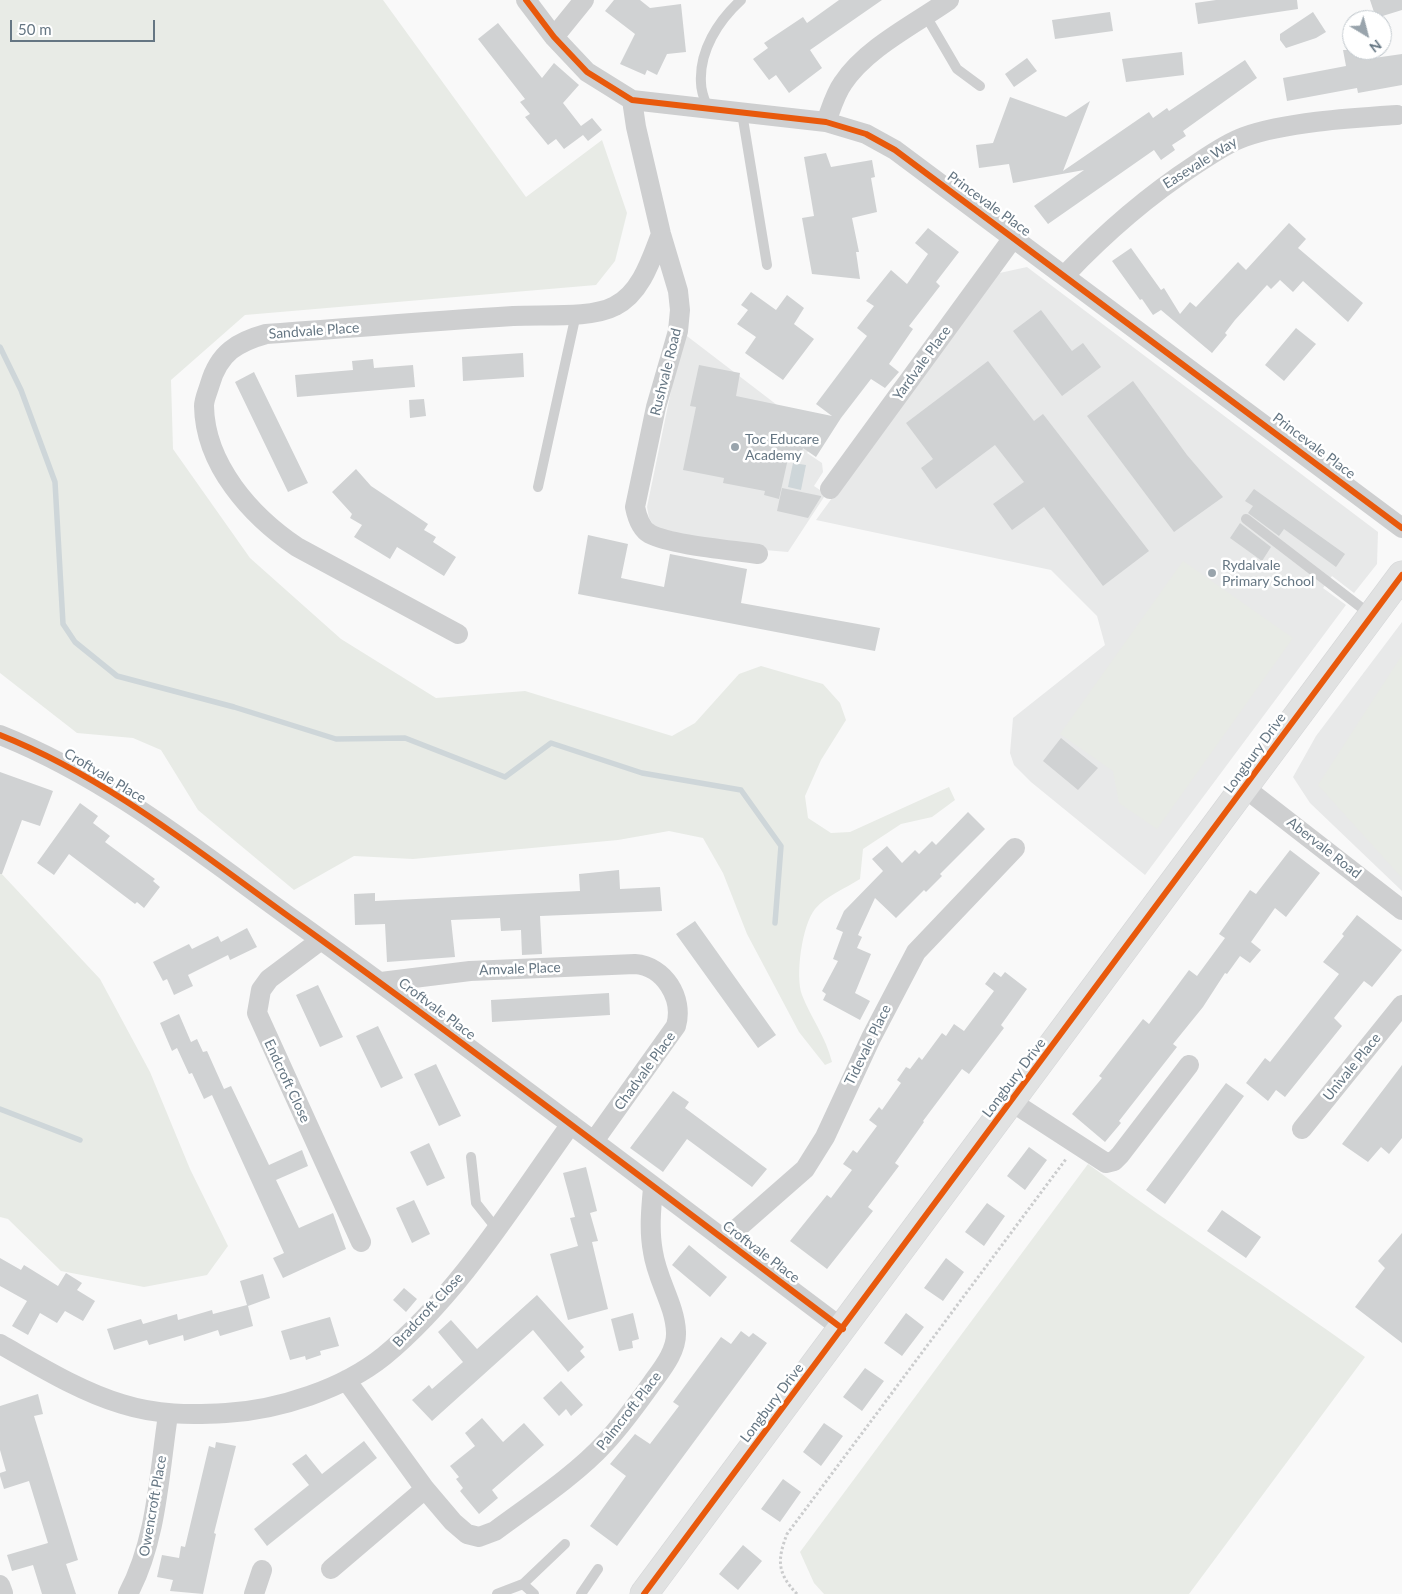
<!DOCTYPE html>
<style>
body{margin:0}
#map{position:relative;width:1402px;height:1594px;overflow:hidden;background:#f9f9f9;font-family:Lato,sans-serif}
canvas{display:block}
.north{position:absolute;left:1342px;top:10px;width:50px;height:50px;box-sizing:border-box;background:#fff;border:1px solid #c1c8cd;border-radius:50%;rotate:143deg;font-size:14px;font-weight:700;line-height:20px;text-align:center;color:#657683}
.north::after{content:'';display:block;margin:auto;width:18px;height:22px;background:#99a4ac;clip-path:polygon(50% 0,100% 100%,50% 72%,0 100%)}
.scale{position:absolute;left:10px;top:20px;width:145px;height:22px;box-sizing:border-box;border:2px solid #657683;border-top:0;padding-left:6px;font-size:15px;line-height:18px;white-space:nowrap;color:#657683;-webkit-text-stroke:4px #fff;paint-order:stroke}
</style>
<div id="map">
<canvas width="1402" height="1594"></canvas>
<div class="north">N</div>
<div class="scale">50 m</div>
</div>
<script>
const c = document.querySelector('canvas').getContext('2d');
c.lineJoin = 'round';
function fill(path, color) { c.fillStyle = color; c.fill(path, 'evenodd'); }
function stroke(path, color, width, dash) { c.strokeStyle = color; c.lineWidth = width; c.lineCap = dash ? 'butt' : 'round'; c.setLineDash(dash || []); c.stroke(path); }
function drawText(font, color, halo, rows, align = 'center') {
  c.font = font + ' Lato,sans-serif'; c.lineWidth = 5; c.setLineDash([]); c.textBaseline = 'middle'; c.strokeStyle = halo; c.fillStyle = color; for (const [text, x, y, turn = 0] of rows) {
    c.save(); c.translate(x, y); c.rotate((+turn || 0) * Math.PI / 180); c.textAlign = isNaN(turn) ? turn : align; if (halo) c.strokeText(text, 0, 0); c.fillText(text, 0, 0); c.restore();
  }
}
fill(new Path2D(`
 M1027 267 1378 532 1377 564 1354 593 1332 576 1323 588 1346 605 1145 875 1031 782 1014 765 1010 753 1013 718 1105 645 1097 616 1051 570 816 520 995 274Z
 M683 333 811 431 815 441 807 453 822 463 823 472 814 486 826 494 788 552 753 549 665 533 655 527 649 518 647 507Z
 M1402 622V891L1310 803 1293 777 1316 736Z`), '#e8e9e9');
fill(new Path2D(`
 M0 0H383L526 197 602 140 627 213 615 261 596 285 245 315 171 380 173 449 250 558 341 639 436 698 525 691 672 736 695 723 739 674 761 666 823 684 840 703 846 720 821 760 805 796 808 818 831 833 850 832 949 787 955 800 932 817 901 824 863 849 860 879C846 888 826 896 815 909 802 925 795 976 802 995 811 1018 826 1037 832 1062L825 1065 799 1032 747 934 723 873 703 838 669 831 618 840 413 859 354 856 294 890 198 810 161 750 133 738 77 733 0 673Z
 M1183 561 1293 638 1157 829 1119 803 1113 771 1060 734Z
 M1402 655V878L1318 785Z
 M0 872 100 979 150 1072 190 1169 228 1246 207 1275 144 1287 61 1271 8 1219 0 1217Z
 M1088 1164C1179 1231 1274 1291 1365 1357L1189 1594H824L814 1583 800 1552Z`), '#e8ebe6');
fill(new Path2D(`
 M793 463 806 465 801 490 788 487Z`), '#ced6d9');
stroke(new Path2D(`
 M0 347 21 390 55 482 63 624 75 642 117 676 234 707 336 739 405 738 505 777 551 743 642 773 741 790 781 846 775 923
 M0 1109 80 1140`), '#ced6d9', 5.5);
fill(new Path2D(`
 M614 0H640L650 8 681 4 686 52 667 54 657 75 647 70 645 75 620 64 635 34 605 11Z
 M839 0H882L810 50 822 68 789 93 776 75 769 80 753 59 768 48 764 43 803 17 807 23Z
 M1216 0H1297L1298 9 1198 24 1195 3Z
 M1370 0H1402V10L1376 18Z
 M1110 12 1113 31 1055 39 1052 20Z
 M1313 12 1326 32 1316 38 1286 48 1280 40V34Z
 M498 23 542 78 554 63 579 85 563 103 581 126 592 118 602 130 588 141 583 135 564 149 556 139 548 145 525 117 530 114 520 102 525 99 478 39Z
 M1343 50H1373L1374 58 1402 54V85L1358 93 1357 88 1287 101 1283 78 1346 66Z
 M1182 52 1184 75 1126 82 1122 59Z
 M1027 58 1037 71 1014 87 1005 74Z
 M1245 60 1257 78 1183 131 1186 136 1172 145 1175 150 1161 160 1154 150 1048 224 1034 206 1084 170 1013 183 1009 164 979 168 976 145 993 143 1010 97 1066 117 1090 101 1063 171 1149 112 1153 118 1167 108 1169 111Z
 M826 153 831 167 872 160 875 177 871 178 877 212 852 218 859 252H856L860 279 812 274 802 218 814 216 804 157Z
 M1289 223 1306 239 1298 248 1363 303 1348 322 1303 281 1293 292 1280 280 1271 289 1267 285 1235 320 1225 333 1227 335 1212 353 1161 310 1153 315 1142 299 1140 300 1112 261 1131 248 1161 290 1164 288 1180 314 1190 302 1196 307 1238 262 1246 270Z
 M928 228 959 252 936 282 940 286 909 326 913 329 889 364 899 372 885 388 871 379 841 418 816 457 803 448 800 457 789 454 779 499 764 495 765 491 723 483 724 478 683 470 696 407 690 406 699 365 740 373 736 396 832 416 816 404 867 336 857 328 874 306 866 301 891 270 907 284 928 254 915 243Z
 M751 292 776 310 787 295 804 308 794 324 814 339 783 380 745 353 756 337 737 324 748 310 741 305Z
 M1041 310 1072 351 1083 343 1101 367 1062 396 1013 331Z
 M1296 328 1316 344 1284 381 1265 365Z
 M523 353 524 377 463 381 462 357Z
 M373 359 374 368 413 365 415 387 297 397 295 375 353 370 352 361Z
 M988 361 1034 421 1043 414 1149 551 1103 586 1044 507 1012 530 993 504 1024 482 995 445 936 489 921 468 933 459 906 423Z
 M254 372 308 483 288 492 235 382Z
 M1133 381 1187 455 1223 497 1174 532 1087 416Z
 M424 399 426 416 410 418 409 400Z
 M356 469 371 486 428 524 424 530 436 537 433 542 456 557 444 576 397 547 390 559 354 537 362 525 350 518 352 514 332 492Z
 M782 488 821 496V497L808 518 777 511Z
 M1254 489 1345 554 1336 567 1284 529 1279 536 1248 513 1253 506 1245 501Z
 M1240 523 1271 547 1262 561 1230 538Z
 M588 535 628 544 621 578 664 587 670 554 747 569 741 603 880 628 875 651 578 594Z
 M1061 738 1098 768 1078 790 1043 761Z
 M0 772 53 791 40 826 22 820 2 874H0Z
 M80 803 98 816 93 823 110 836 105 842 155 879 153 881 160 887 144 908 137 902 135 904 69 854 54 875 37 863Z
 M968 812 985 829 940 874 942 876 926 892 924 890 896 918 875 898 858 935 862 937 857 948 871 954 855 993 870 1001 860 1020 823 1000 826 994 822 991 838 961 833 959 843 932 836 929 844 911 883 871 872 859 887 846 902 863 915 850 919 854 932 841 936 845Z
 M1290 850 1320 873 1286 917 1275 908 1251 942 1261 950 1250 963 1240 956 1227 974 1225 973 1203 1007 1173 1044 1177 1047 1119 1121 1121 1123 1105 1142 1072 1114 1102 1078 1099 1076 1143 1019 1149 1024 1189 970 1197 976 1225 938 1219 934 1250 890 1256 894Z
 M619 870 620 889 660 887 662 911 540 916 542 954 522 955 521 930 501 931 500 918 451 920 455 957 387 962 385 924 355 925 354 894 375 893V901L580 891 579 874Z
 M1357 915 1402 950 1372 987 1364 981 1334 1018 1342 1026 1285 1097 1276 1090 1268 1101 1246 1083 1265 1058 1270 1062 1339 974 1323 962 1344 936 1342 934Z
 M695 921 776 1035 758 1048 676 934Z
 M247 928 257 947 230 960 228 955 188 975 193 986 174 995 167 979 163 981 153 962 189 944 192 949 218 936 221 942Z
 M994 972 1001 977 1005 972 1027 989 1001 1025 1004 1028 969 1074 962 1069 923 1121 924 1122 895 1163 899 1166 868 1207 873 1211 827 1269 790 1241 827 1195 831 1198 852 1170 843 1164 853 1150 857 1153 877 1126 869 1120 879 1107 882 1110 901 1083 897 1080 906 1067 910 1069 919 1057 922 1060 942 1033 946 1036 954 1024 964 1031 994 991 985 984Z
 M318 985 343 1037 320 1047 296 995Z
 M609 993 610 1015 492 1022 491 1000Z
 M179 1014 191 1042 197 1039 203 1052 207 1051 224 1089 231 1086 269 1165 302 1150 308 1166 276 1180 299 1228 333 1213 346 1249 283 1278 273 1258 284 1253 212 1095 204 1099 192 1073 189 1074 177 1048 172 1051 160 1023Z
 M378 1026 403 1078 381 1088 356 1036Z
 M436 1064 461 1116 439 1126 414 1074Z
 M1402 1065V1138L1389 1154 1381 1147 1368 1162 1342 1144Z
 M1226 1083 1244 1096 1165 1204 1146 1190Z
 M673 1091 689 1102 685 1108 767 1169 752 1187 687 1139 663 1172 630 1148Z
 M429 1143 445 1178 427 1186 410 1152Z
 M1029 1147 1047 1160 1025 1190 1007 1176Z
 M586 1167 597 1211 590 1213 598 1241 592 1242 608 1309 568 1320 550 1254 578 1246 570 1218 575 1217 563 1173Z
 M414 1200 430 1234 412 1243 396 1208Z
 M987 1203 1005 1216 984 1246 965 1232Z
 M1222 1210 1261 1237 1246 1258 1207 1231Z
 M1402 1233V1343L1355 1307 1385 1268 1378 1261Z
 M689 1245 727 1277 710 1297 672 1265Z
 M0 1258 21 1270 24 1265 58 1286 66 1273 82 1283 77 1290 95 1301 83 1321 65 1311 57 1323 40 1313 28 1335 12 1326 27 1301 0 1286Z
 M946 1258 964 1272 943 1301 924 1288Z
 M263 1274 270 1298 248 1306 253 1326 220 1336 218 1330 184 1341 183 1335 149 1345 147 1340 114 1350 107 1329 141 1319 143 1324 177 1314 178 1320 212 1310 213 1314 247 1305 240 1281Z
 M404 1288 417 1299 406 1312 393 1300Z
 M537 1295 584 1347 580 1351 585 1357 568 1372 533 1330 432 1421 412 1400 429 1385 432 1389 463 1362 438 1332 451 1320 477 1349Z
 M633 1313 639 1339 632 1341 633 1348 619 1351 611 1319Z
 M906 1313 924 1327 902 1356 884 1343Z
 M330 1317 339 1346 320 1351 321 1355 306 1360 305 1356 290 1360 281 1331Z
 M741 1331 749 1337 753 1333 767 1343 617 1546 590 1526 626 1476 610 1464 635 1434 650 1444 679 1406 673 1402 721 1337 731 1344Z
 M865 1368 884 1381 862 1411 843 1397Z
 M561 1381 583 1405 571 1416 566 1409 559 1416 543 1398Z
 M38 1394 43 1414 34 1416 78 1560 66 1564 76 1594H42L33 1565 12 1571 7 1555 48 1543 29 1481 4 1489 0 1476V1473L6 1471 0 1450V1406Z
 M482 1418 503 1442 524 1423 544 1445 492 1490 498 1498 479 1514 460 1491 463 1488 456 1479 459 1477 450 1466 475 1446 465 1433Z
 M824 1423 843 1436 821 1466 803 1452Z
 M364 1441 377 1458 267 1546 254 1529 309 1485 292 1464 306 1454 322 1474Z
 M216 1442 236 1446 214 1533 216 1534 203 1594 170 1591 173 1580 157 1577 162 1555 179 1558 181 1546 185 1547 209 1446 215 1448Z
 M783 1479 801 1492 780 1522 761 1509Z
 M743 1545 762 1561 738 1590 719 1574Z`), '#d0d2d3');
const secondary = new Path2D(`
 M644 1594 1402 575`);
stroke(secondary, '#d5d6d7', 29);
stroke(new Path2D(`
 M797 1594C777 1573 777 1560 787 1534L1066 1159`), '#cbcccd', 3, [2.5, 2.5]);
stroke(new Path2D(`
 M926 16 957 69 980 86
 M708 109C705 101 701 92 701 83 699 51 718 21 741 0
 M742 113 767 265
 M538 487 576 314
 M1246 519 1371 615
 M471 1157 476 1203 496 1228
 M523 1584 565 1544
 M497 1594 523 1584 534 1594
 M581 1594 598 1569`), '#cecfd0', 10);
stroke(new Path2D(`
 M526 0 554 37 587 72 632 100 826 122 866 134 895 150 1402 528
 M554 37 584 0
 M632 100 636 127 661 234 678 291 680 310 678 331 656 407 635 507C637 517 641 529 650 534 671 545 732 550 758 554
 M826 122C831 109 835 94 843 83 866 48 915 24 949 0
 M1065 275C1105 233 1146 197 1195 165 1210 155 1227 143 1244 137 1286 122 1352 118 1397 115
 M830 489 1013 238
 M458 634 297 547C251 516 205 465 204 406 204 399 208 391 210 384 219 353 237 342 266 334 348 328 431 321 513 316 541 314 591 319 615 306 641 293 651 260 661 234
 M0 735C111 779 205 857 302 926 484 1057 663 1194 843 1329
 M1245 788 1402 910
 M321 940 269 979 261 990 257 1013 361 1242
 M381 982 470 971 635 964C664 966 684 998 676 1026L594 1141
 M1012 1102 1106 1163 1114 1161 1120 1155 1189 1065
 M1302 1129 1402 1005
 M724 1240 805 1169 825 1137 871 1038 916 952 1015 848
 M0 1344C39 1366 79 1391 122 1404 157 1415 190 1415 226 1413 279 1410 343 1389 384 1356 460 1293 514 1203 571 1124
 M346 1380 425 1489 453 1522 467 1534 479 1537 495 1531C530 1505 576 1475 605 1443 622 1425 637 1404 652 1383 662 1369 677 1351 676 1332 675 1305 657 1280 653 1252 649 1231 651 1209 653 1188
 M331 1569 425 1489
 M0 1585 3 1593
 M128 1594C157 1540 159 1474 168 1415
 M254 1594 262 1570`), '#cecfd0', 20);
stroke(secondary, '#e1e2e2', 28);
stroke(new Path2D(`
 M526 0 554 37 587 72 632 100 826 122 866 134 895 150 1402 528
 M0 735C111 779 205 857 302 926 484 1057 663 1194 843 1329
 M644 1594 1402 575`), '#e8590c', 6);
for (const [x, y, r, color] of [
 [735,447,5,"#99a4ac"],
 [1212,573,5,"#99a4ac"]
]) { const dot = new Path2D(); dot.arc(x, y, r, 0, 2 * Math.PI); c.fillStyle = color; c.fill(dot); stroke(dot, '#fff', 2); }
drawText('14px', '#657683', '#fff', [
 ["Easevale Way",1200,163,-32],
 ["Princevale Place",989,204,36],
 ["Sandvale Place",314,331,-4],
 ["Yardvale Place",922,363,-54],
 ["Rushvale Road",666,372,-76],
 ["Princevale Place",1314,446,37],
 ["Longbury Drive",1255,753,-54],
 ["Croftvale Place",105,776,31],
 ["Abervale Road",1324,848,38],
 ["Amvale Place",520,969,-2],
 ["Croftvale Place",437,1009,37],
 ["Tidevale Place",868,1045,-64],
 ["Univale Place",1352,1067,-51],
 ["Chadvale Place",645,1071,-54],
 ["Longbury Drive",1014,1078,-53],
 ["Endcroft Close",287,1081,65],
 ["Croftvale Place",761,1252,37],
 ["Bradcroft Close",428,1310,-47],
 ["Longbury Drive",772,1403,-53],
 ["Palmcroft Place",629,1411,-52],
 ["Owencroft Place",153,1506,-80]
]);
drawText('14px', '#657683', '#fff', [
 ["Toc Educare",745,439],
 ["Academy",745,455],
 ["Rydalvale",1222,565],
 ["Primary School",1222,581]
], 'left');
</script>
